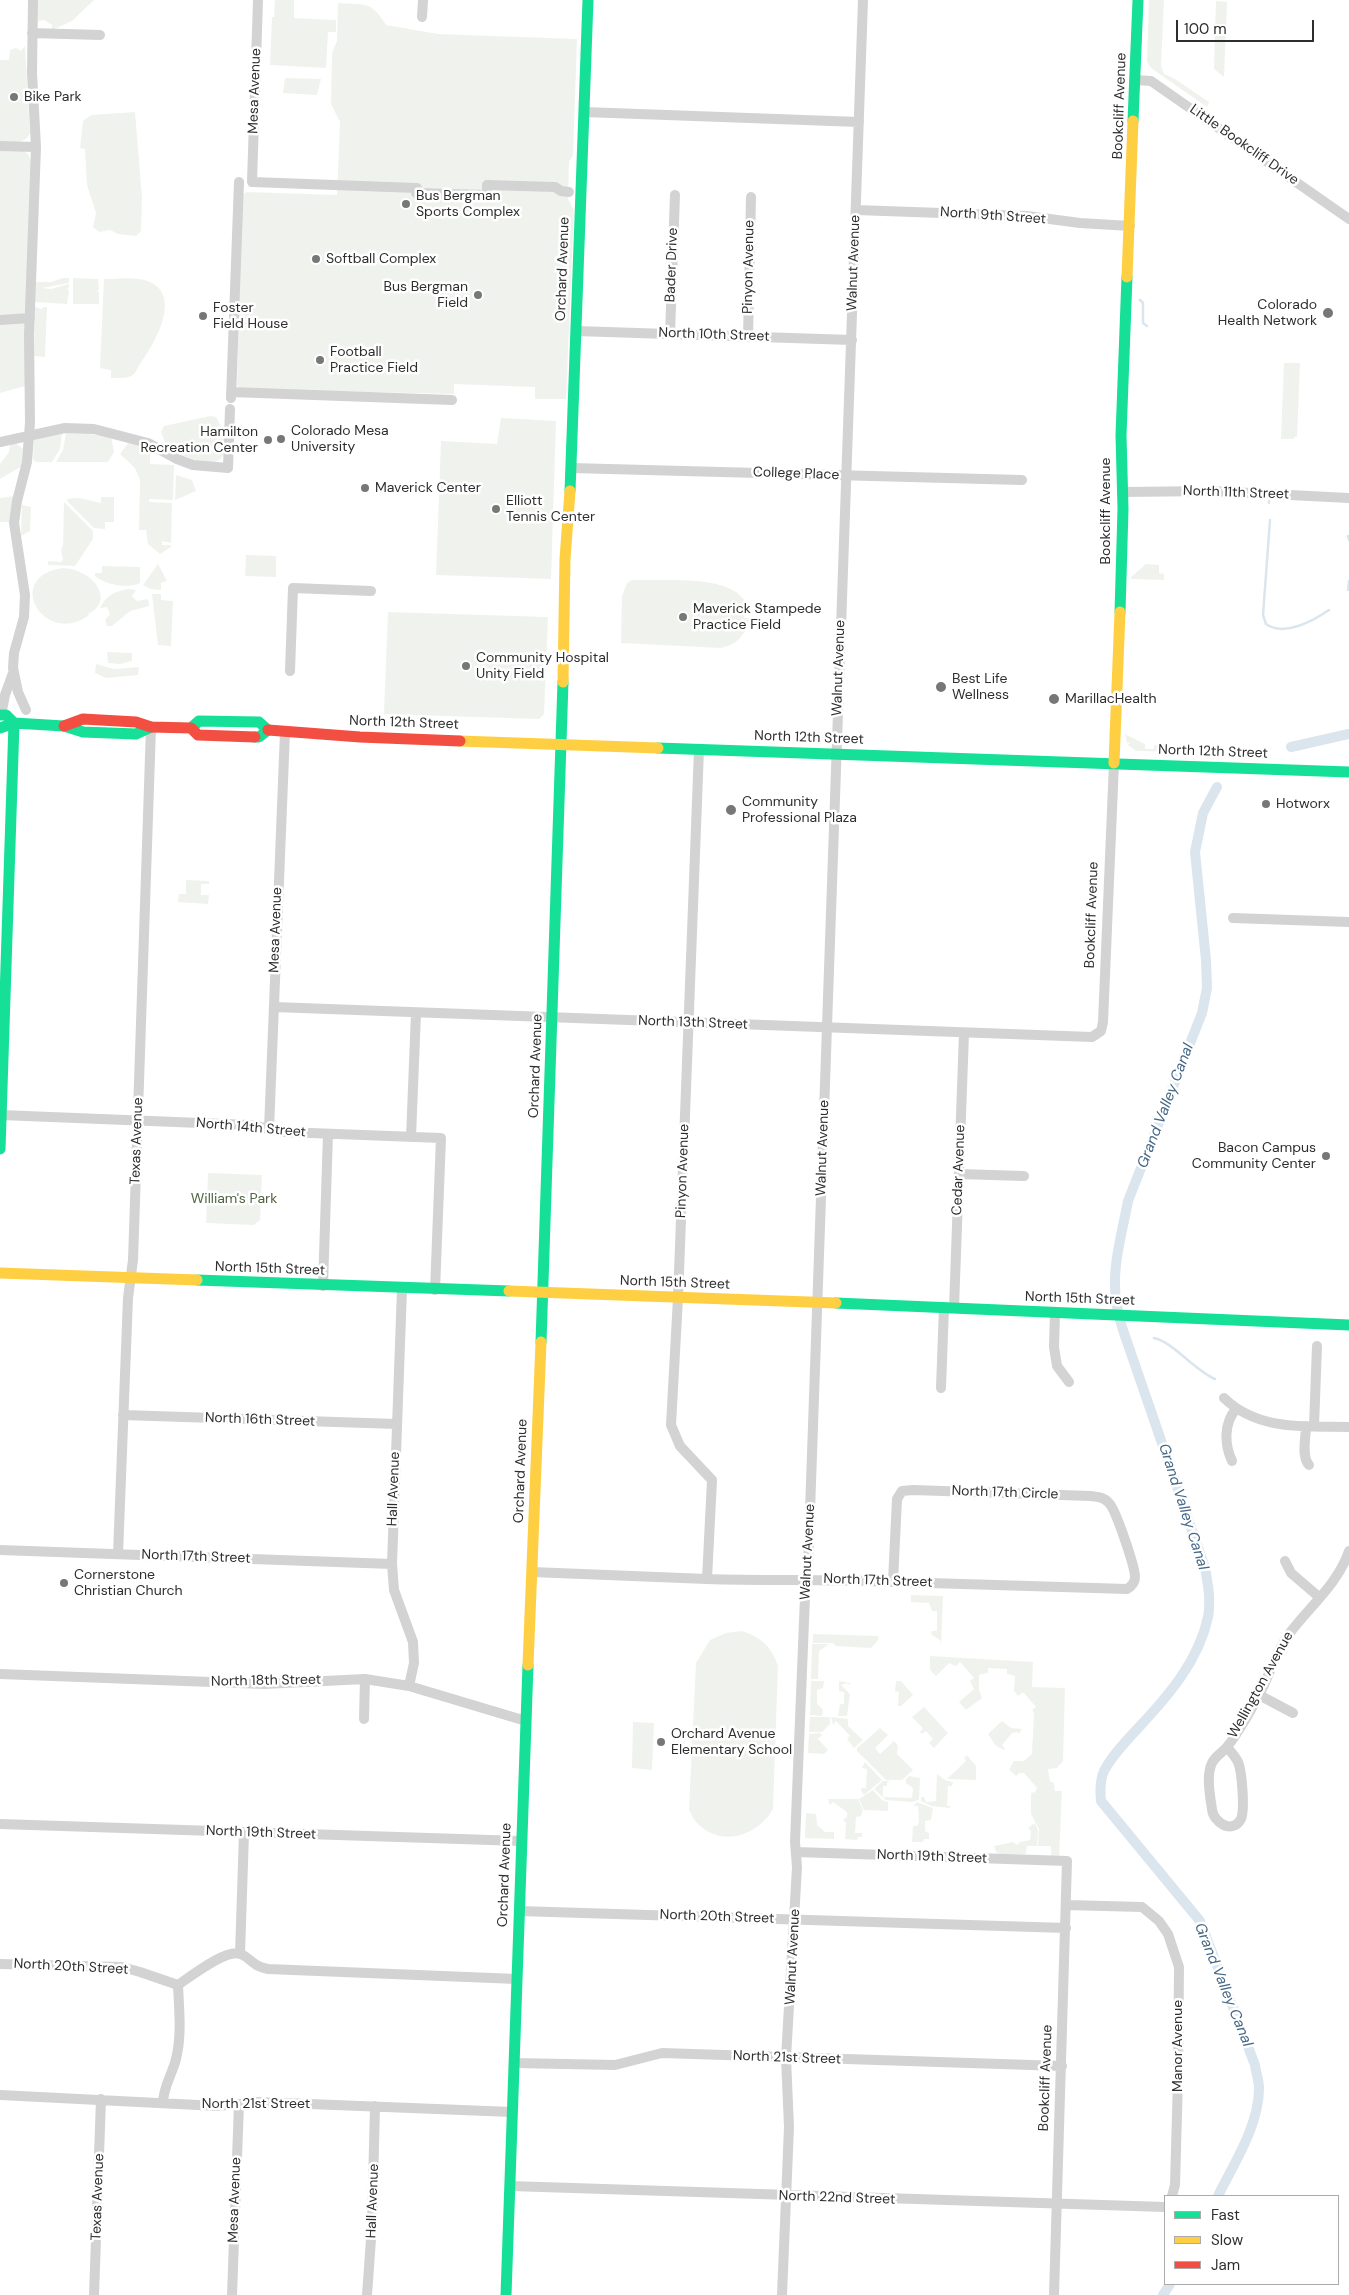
<!DOCTYPE html>
<style>
body{margin:0}
#map{position:relative;width:1349px;height:2295px;overflow:hidden;background:#fff;font-family:"DM Sans",sans-serif}
canvas{display:block}
.legend{position:absolute;left:1164px;top:2195px;width:175px;height:90px;box-sizing:border-box;background:#fff;border:1px solid #ababab;margin:0;padding:6px 9px;list-style:none;font-size:15px;color:#2e2e2e}
.legend li{display:flex;align-items:center;gap:10px;height:25px}
.legend b{width:25px;border:1px solid #ababab}
.scale{position:absolute;left:1176px;top:20px;width:138px;height:22px;box-sizing:border-box;border:2px solid #2e2e2e;border-top:0;padding-left:6px;font-size:15px;line-height:18px;white-space:nowrap;color:#2e2e2e;-webkit-text-stroke:4px #fff;paint-order:stroke}
</style>
<div id="map">
<canvas width="1349" height="2295"></canvas>
<ul class="legend">
<li><b style="height:6px;background:#16e098"></b>Fast</li>
<li><b style="height:6px;background:#ffcf43"></b>Slow</li>
<li><b style="height:6px;background:#f24e42"></b>Jam</li>
</ul>
<div class="scale">100 m</div>
</div>
<script>
const c = document.querySelector('canvas').getContext('2d');
c.lineJoin = 'round';
function fill(path, color) { c.fillStyle = color; c.fill(path, 'evenodd'); }
function stroke(path, color, width, dash) { c.strokeStyle = color; c.lineWidth = width; c.lineCap = dash ? 'butt' : 'round'; c.setLineDash(dash || []); c.stroke(path); }
function drawText(font, color, halo, rows, align = 'center') {
  c.font = font + ' "DM Sans",sans-serif'; c.lineWidth = 5; c.setLineDash([]); c.textBaseline = 'middle'; c.strokeStyle = halo; c.fillStyle = color; for (const [text, x, y, turn = 0] of rows) {
    c.save(); c.translate(x, y); c.rotate((+turn || 0) * Math.PI / 180); c.textAlign = isNaN(turn) ? turn : align; if (halo) c.strokeText(text, 0, 0); c.fillText(text, 0, 0); c.restore();
  }
}
fill(new Path2D(`
 M37 0H94L72 21 52 30V25L44 20 38 21Z
 M275 0H294V18L336 20V32H328L326 68 270 65 272 17H274Z
 M1149 0H1164L1161 65 1164 74 1175 79 1209 102 1207 107 1151 68 1147 62Z
 M1216 1 1227 2 1224 77 1214 69Z
 M338 3C364 5 371 0 386 25L438 34 577 39 573 155 569 162 568 199 574 210 566 399H535V387L454 384V394L240 389 237 385 242 195 247 192 337 195 340 122 331 104 332 53 337 41Z
 M25 46 30 134C23 145 12 142 0 142V60H9L10 50 16 48 21 51Z
 M285 78 321 79 317 95 283 93Z
 M135 112 142 198 141 231 136 236 118 234 110 230 99 232 93 227 96 213 87 185 85 149 80 148 83 121 91 115Z
 M22 150 28 154 31 161 26 314 0 317V151Z
 M63 278H69V283L42 288 51 289 69 284V288L67 289 69 291 67 304 35 302 36 282H51Z
 M73 278 98 279 99 289 97 291 99 292V304H73Z
 M104 279C117 279 138 276 150 282 183 297 153 346 140 364 138 367 136 372 134 374 129 379 118 378 111 378V370L100 368Z
 M35 307 42 309 43 307H47L45 357 34 356Z
 M0 322 25 323V386L0 393Z
 M1284 363H1300L1297 437H1294V439H1281Z
 M210 416 216 417C221 425 225 437 225 447 224 477 183 455 167 448L161 432 164 426Z
 M501 418 556 421 551 579 436 575 441 441 497 444Z
 M89 432V434L111 436 114 452 108 462H56L63 450 66 433Z
 M62 434 60 449 52 462H36L33 459 34 439Z
 M129 442 148 447 150 453V464L174 465 173 500 149 499V502L172 503 171 543 162 541V545H171V547L160 554 148 544 146 530H139L140 480 135 468 120 454Z
 M10 443 17 444 23 449 22 466 0 479V464L9 452Z
 M176 475 192 480 196 491 175 500Z
 M14 496 10 522H0V498Z
 M101 497H114V522H105V529L94 528 66 500C77 495 90 501 101 503Z
 M64 502 93 531V539L75 566 48 565V561L61 562 63 559 61 550 63 545Z
 M22 505 31 507 30 531 21 536Z
 M246 555 276 556V577L245 576Z
 M158 564 167 581 161 583V590L151 589 143 585Z
 M1146 564 1159 565V573L1164 574V580L1131 579V577Z
 M102 566 140 567V583C128 589 105 585 95 576V573H102Z
 M63 568C92 569 117 600 88 614L89 615C46 648 1 577 63 568Z
 M678 580C701 581 732 582 745 601L744 618H749C746 635 737 645 720 648L621 643 622 596 627 583 632 580Z
 M129 589 136 590 132 596 137 601 148 599 149 606 130 611 112 626H107L105 620 110 614 107 607 100 608C106 595 115 591 129 589Z
 M152 594H161V600L173 601 171 646 158 645Z
 M388 612 548 617 544 714 539 719 384 714Z
 M107 652 132 653V661L120 664 108 663Z
 M96 664 114 669 139 667 138 675 106 678 95 673Z
 M1125 734 1145 744V749H1154V745L1167 746V750H1176L1177 745 1185 744V752L1136 751 1128 745 1130 742 1127 743Z
 M186 880 209 881V884H201V895H209L208 904 178 902 179 894H186Z
 M208 1173 262 1175 260 1220 254 1225 206 1223Z
 M911 1595 943 1596 941 1645 940 1640 931 1634 932 1631H937V1611H932L929 1603 911 1602Z
 M742 1631C761 1637 772 1647 778 1666L773 1809C758 1836 721 1848 697 1823 694 1820 691 1814 689 1810L696 1663 710 1640 726 1633Z
 M813 1634 878 1636 879 1639 871 1648 836 1646 833 1643H813Z
 M812 1644H829L819 1651 818 1679H811Z
 M930 1656 1033 1662 1032 1687 1065 1688 1063 1761 1057 1768 1048 1769 1050 1781 1054 1783 1055 1791H1062L1059 1858 1051 1857V1846H1038L1039 1829 1031 1814V1793L1035 1792 1037 1788 1024 1773H1019L1016 1776 1009 1770 1014 1761H1024L1032 1754 1034 1713 1032 1710 1036 1707 1023 1692 1018 1696 1014 1691 1015 1676 1007 1674V1669L988 1668V1673L979 1675V1690L982 1698 966 1710 959 1702 974 1689 970 1681 974 1678 960 1662 956 1666 949 1663 936 1676 930 1670Z
 M811 1681H824L823 1688 817 1690V1703L823 1710 822 1716 810 1715Z
 M839 1681 850 1683V1685L847 1683 841 1685 850 1694 847 1716H838L840 1704H844V1692L839 1691Z
 M896 1681H901L913 1695 901 1706H898L899 1692 895 1691Z
 M924 1707 948 1733 934 1748 929 1743 933 1739 926 1731 922 1734 920 1732 923 1728 912 1717Z
 M810 1717H830V1724L822 1732H809Z
 M831 1717 848 1719V1726L863 1740 854 1748 847 1739 850 1736 836 1721 833 1725Z
 M1002 1721 1011 1728 1022 1729 1019 1734 1017 1732 1012 1733 1002 1745 1005 1749 1004 1750 996 1746 988 1734Z
 M633 1722 654 1723 652 1770 632 1768Z
 M880 1728 888 1735 875 1748 880 1754 894 1741 898 1746 897 1754 913 1770 902 1780H886L857 1751V1748Z
 M820 1733 822 1735 818 1739 828 1750 824 1754 808 1753 809 1734Z
 M967 1755 976 1766V1780L947 1779 966 1761 964 1758Z
 M865 1762 882 1780 864 1795 861 1790V1788H866L867 1769 862 1768Z
 M937 1774 945 1780 953 1782 952 1786H948L947 1806H950V1808L932 1806 921 1801V1797H924L926 1802 936 1801Z
 M909 1776 920 1778 919 1800 912 1802 886 1800 874 1789 883 1781H890L887 1783V1786H883V1797L912 1798 913 1788 906 1783V1779Z
 M873 1790 882 1800 888 1802V1811L864 1810 859 1799Z
 M828 1799H858L863 1810 861 1816 856 1817 855 1833H862V1837H858L857 1840 845 1839 846 1823 843 1820 847 1817V1812L833 1802 830 1805Z
 M917 1802 933 1808 931 1820 925 1821V1831L929 1833V1839H924L923 1842H912L913 1826H917L919 1822 918 1806H913Z
 M806 1813 816 1814 817 1825 825 1832H834V1839L805 1838Z
 M1035 1823 1038 1831 1037 1846H1027L1026 1854H1000L996 1852 994 1846 1013 1842 1017 1845 1020 1842 1030 1840 1031 1831 1028 1828Z`), '#f0f3ed');
stroke(new Path2D(`
 M1140 300 1143 303V323L1147 326
 M1269 503V501
 M1270 520 1263 615 1266 624C1284 637 1313 621 1329 610
 M1348 536 1349 540
 M1348 590 1349 581
 M1154 1338C1173 1342 1194 1370 1215 1379`), '#dbe5ee', 2.5);
stroke(new Path2D(`
 M1291 747 1349 734
 M1217 787 1203 813 1195 852 1206 960 1207 988 1202 1013 1128 1201C1122 1234 1110 1272 1117 1306 1118 1315 1121 1324 1124 1333L1205 1568C1208 1584 1211 1601 1208 1617 1199 1660 1169 1695 1140 1726 1128 1739 1112 1755 1104 1771 1100 1780 1100 1791 1101 1801L1200 1921 1255 2065C1256 2073 1259 2081 1259 2088 1259 2126 1234 2163 1218 2196
 M1163 2295 1170 2284`), '#dbe5ee', 10);
stroke(new Path2D(`
 M258 0 252 182 417 188 416 193 487 195V185L555 187 561 191 569 192
 M422 17 423 0
 M32 33 100 35
 M1136 80 1151 81 1349 219
 M584 112 859 122
 M0 146 36 147
 M856 210 1027 216 1080 223 1130 226
 M0 320 30 318
 M576 331 852 340
 M670 334 675 195
 M748 337 751 197
 M231 392 452 400
 M231 398 239 182
 M0 442 65 428 94 429 148 443 177 459 193 465 228 468 230 409
 M571 468 1022 480
 M1123 492 1211 491 1349 498
 M290 671 293 588 371 591
 M2 710 5 695 13 673
 M26 710 18 692 13 668 14 653 24 617 25 595 14 523 17 501 27 462 30 422 29 336 36 147 32 73 33 0
 M699 749 678 1298 671 1425 680 1446 712 1480 707 1579
 M1233 918 1349 922
 M274 1007 1092 1037 1101 1031 1103 1022 1114 763
 M1 1115 250 1125 285 1132 441 1138 435 1290
 M269 1129 285 732
 M411 1137 416 1013
 M959 1174 1024 1176
 M323 1286 328 1134
 M402 1289 392 1564 394 1590 413 1642 414 1663 409 1686
 M954 1308 964 1033
 M1055 1313 1054 1347 1057 1366 1069 1382
 M941 1388 944 1307
 M1224 1398C1258 1431 1305 1426 1349 1427
 M123 1415 397 1424
 M1306 1426C1306 1437 1301 1457 1309 1465
 M1314 1426 1317 1346
 M1232 1461C1224 1444 1224 1423 1236 1409
 M0 1550 392 1564
 M118 1554 128 1298 133 1260 151 727
 M1285 1561 1291 1573 1319 1597
 M532 1572C590 1574 649 1577 707 1579 769 1581 831 1579 893 1582H897L1127 1589C1132 1586 1135 1583 1135 1577 1135 1567 1116 1510 1109 1503 1104 1497 1098 1497 1091 1496L913 1490 902 1491 897 1499 893 1582
 M0 1674 264 1684 365 1679 409 1686 526 1721
 M1259 1695 1293 1713
 M364 1719 365 1679
 M1227 1747C1231 1752 1235 1756 1238 1762 1242 1771 1245 1810 1241 1819 1232 1835 1213 1822 1212 1809 1210 1796 1206 1775 1212 1763 1215 1756 1222 1753 1227 1747 1239 1732 1250 1712 1259 1695 1270 1675 1275 1652 1289 1634 1309 1607 1338 1584 1349 1551
 M0 1824 521 1841
 M796 1852 1067 1861 1054 2295
 M1066 1905 1142 1907 1159 1921 1168 1934 1179 1967 1178 2078 1175 2185 1172 2196
 M519 1911 1066 1928
 M240 1954 244 1833
 M0 1964 122 1967 140 1972 178 1985C190 1977 226 1948 241 1954 252 1959 252 1966 268 1969L517 1979
 M514 2063 615 2065 662 2053 1062 2066
 M0 2095 217 2106 259 2102 512 2112
 M163 2103C163 2087 172 2075 176 2059 182 2035 179 2009 178 1985
 M510 2186 1165 2207
 M94 2295 101 2099
 M232 2295 239 2104
 M367 2295 372 2225 375 2106
 M782 2295 789 2127 786 2058 797 1867 795 1842 805 1597 808 1568 863 0`), '#d3d3d3', 10);
stroke(new Path2D(`
 M1133 121 1138 0
 M570 491 588 0
 M1120 612 1123 509 1121 435 1127 277
 M0 715H6L14 723 0 728
 M14 723 64 726 83 732 136 734 151 727
 M191 728 199 721 259 722 268 730 259 737H255
 M658 748 1349 772
 M0 1149 14 723
 M197 1280 509 1291
 M836 1303 1349 1325
 M541 1342 563 682
 M506 2295 528 1665`), '#16e098', 11);
stroke(new Path2D(`
 M1127 277 1133 121
 M563 682 565 559 570 491
 M460 741 658 748
 M1114 763 1120 612
 M0 1273 197 1280
 M509 1291 836 1303
 M528 1665 541 1342`), '#ffcf43', 11);
stroke(new Path2D(`
 M64 726 83 719 136 722 151 727 191 728 198 735 255 737
 M268 730 360 737 460 741`), '#f24e42', 11);
for (const [x, y, r, color] of [
 [14,97,5,"#777"],
 [406,204,5,"#777"],
 [316,259,5,"#777"],
 [478,295,5,"#777"],
 [1328,313,6,"#777"],
 [203,316,5,"#777"],
 [320,360,5,"#777"],
 [281,439,5,"#777"],
 [268,440,5,"#777"],
 [365,488,5,"#777"],
 [496,509,5,"#777"],
 [683,617,5,"#777"],
 [466,666,5,"#777"],
 [941,687,6,"#777"],
 [1054,699,6,"#777"],
 [1266,804,5,"#777"],
 [731,810,6,"#777"],
 [1326,1156,5,"#777"],
 [64,1583,5,"#777"],
 [661,1742,5,"#777"]
]) { const dot = new Path2D(); dot.arc(x, y, r, 0, 2 * Math.PI); c.fillStyle = color; c.fill(dot); stroke(dot, '#fff', 2); }
drawText('14px', '#2e2e2e', '#fff', [
 ["Mesa Avenue",255,91,-88],
 ["Bookcliff Avenue",1120,106,-88],
 ["Little Bookcliff Drive",1244,145,35],
 ["North 9th Street",993,216,4],
 ["Walnut Avenue",854,263,-88],
 ["Bader Drive",672,265,-88],
 ["Pinyon Avenue",749,267,-89],
 ["Orchard Avenue",563,269,-88],
 ["North 10th Street",714,335,2],
 ["College Place",796,474,2],
 ["North 11th Street",1236,493,2],
 ["Bookcliff Avenue",1106,511,-90],
 ["Walnut Avenue",839,668,-88],
 ["North 12th Street",404,723,2],
 ["North 12th Street",809,738,2],
 ["North 12th Street",1213,752,2],
 ["Bookcliff Avenue",1092,915,-88],
 ["Mesa Avenue",276,930,-88],
 ["North 13th Street",693,1023,2],
 ["Orchard Avenue",536,1066,-88],
 ["North 14th Street",251,1128,5],
 ["Texas Avenue",137,1141,-88],
 ["Walnut Avenue",823,1148,-88],
 ["Cedar Avenue",959,1170,-88],
 ["Pinyon Avenue",683,1171,-88],
 ["North 15th Street",270,1269,2],
 ["North 15th Street",675,1283,2],
 ["North 15th Street",1080,1299,2],
 ["North 16th Street",260,1420,2],
 ["Orchard Avenue",521,1471,-88],
 ["Hall Avenue",394,1489,-88],
 ["North 17th Circle",1005,1493,2],
 ["Walnut Avenue",808,1552,-87],
 ["North 17th Street",196,1557,2],
 ["North 17th Street",878,1581,2],
 ["North 18th Street",266,1681,-1],
 ["Wellington Avenue",1261,1685,-61],
 ["North 19th Street",261,1833,2],
 ["North 19th Street",932,1857,2],
 ["Orchard Avenue",505,1875,-88],
 ["North 20th Street",717,1917,2],
 ["Walnut Avenue",793,1957,-87],
 ["North 20th Street",71,1967,3],
 ["Manor Avenue",1178,2046,-90],
 ["North 21st Street",787,2058,2],
 ["Bookcliff Avenue",1046,2078,-88],
 ["North 21st Street",256,2104],
 ["Texas Avenue",98,2197,-88],
 ["North 22nd Street",837,2198,2],
 ["Mesa Avenue",235,2200,-88],
 ["Hall Avenue",373,2201,-88]
]);
drawText('14px', '#2e2e2e', '#fff', [
 ["Bike Park",24,97],
 ["Bus Bergman",416,196],
 ["Sports Complex",416,212],
 ["Softball Complex",326,259],
 ["Bus Bergman",468,287,"right"],
 ["Field",468,303,"right"],
 ["Colorado",1317,305,"right"],
 ["Health Network",1317,321,"right"],
 ["Foster",213,308],
 ["Field House",213,324],
 ["Football",330,352],
 ["Practice Field",330,368],
 ["Colorado Mesa",291,431],
 ["University",291,447],
 ["Hamilton",258,432,"right"],
 ["Recreation Center",258,448,"right"],
 ["Maverick Center",375,488],
 ["Elliott",506,501],
 ["Tennis Center",506,517],
 ["Maverick Stampede",693,609],
 ["Practice Field",693,625],
 ["Community Hospital",476,658],
 ["Unity Field",476,674],
 ["Best Life",952,679],
 ["Wellness",952,695],
 ["MarillacHealth",1065,699],
 ["Community",742,802],
 ["Professional Plaza",742,818],
 ["Hotworx",1276,804],
 ["Bacon Campus",1316,1148,"right"],
 ["Community Center",1316,1164,"right"],
 ["Cornerstone",74,1575],
 ["Christian Church",74,1591],
 ["Orchard Avenue",671,1734],
 ["Elementary School",671,1750]
], 'left');
drawText('14px', '#4f6441', '#fff', [
 ["William's Park",234,1199]
]);
drawText('italic 15px', '#466886', '#fff', [
 ["Grand Valley Canal",1166,1106,-69],
 ["Grand Valley Canal",1183,1507,72],
 ["Grand Valley Canal",1223,1985,68]
]);
</script>
